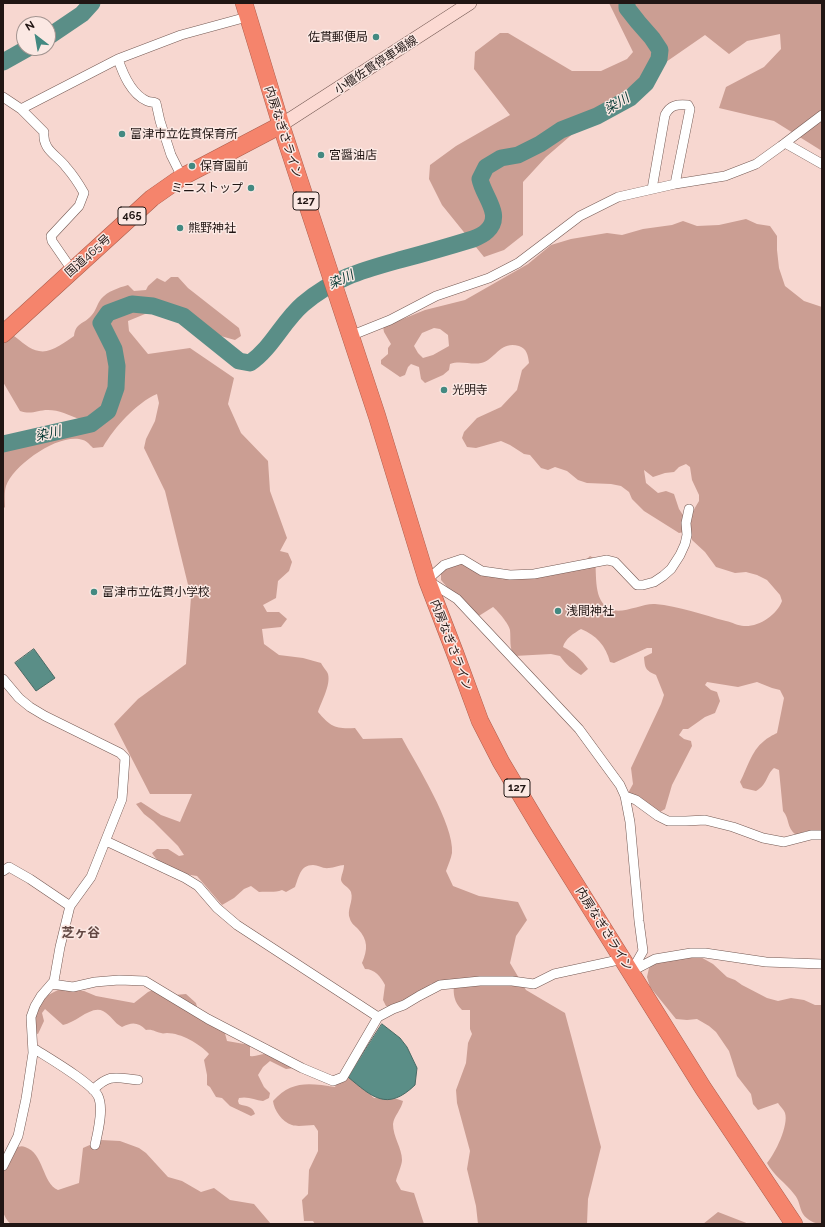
<!DOCTYPE html>
<meta charset="utf-8">
<style>
body{margin:0}
#map{position:relative;width:825px;height:1227px;overflow:hidden;background:#f7d7d0;font-family:Raleway,sans-serif}
canvas{display:block}
.frame{position:absolute;inset:0;border:4px solid #211614;pointer-events:none}
.north{position:absolute;left:16px;top:16px;width:40px;height:40px;box-sizing:border-box;background:#fbe8e3;border:1px solid #a49490;border-radius:50%;rotate:329deg;font-size:11px;font-weight:700;line-height:16px;text-align:center;color:#211614}
.north::after{content:'';display:block;margin:auto;width:14px;height:18px;background:#438981;clip-path:polygon(50% 0,100% 100%,50% 72%,0 100%)}
</style>
<div id="map">
<canvas width="825" height="1227"></canvas>
<div class="frame"></div>
<div class="north">N</div>
</div>
<script>
const c = document.querySelector('canvas').getContext('2d');
c.lineJoin = 'round';
function fill(path, color) { c.fillStyle = color; c.fill(path, 'evenodd'); }
function stroke(path, color, width, dash) { c.strokeStyle = color; c.lineWidth = width; c.lineCap = dash ? 'butt' : 'round'; c.setLineDash(dash || []); c.stroke(path); }
function drawText(font, color, halo, rows, align = 'center') {
  c.font = font + ' Raleway,"Noto Sans JP",sans-serif'; c.lineWidth = 3; c.setLineDash([]); c.textBaseline = 'middle'; c.strokeStyle = halo; c.fillStyle = color; for (const [text, x, y, turn = 0] of rows) {
    c.save(); c.translate(x, y); c.rotate((+turn || 0) * Math.PI / 180); c.textAlign = isNaN(turn) ? turn : align; if (halo) c.strokeText(text, 0, 0); c.fillText(text, 0, 0); c.restore();
  }
}
fill(new Path2D(`
 M609 3H822V151L774 121 719 108 726 87 764 67 781 49 780 34 747 41 729 54 705 35 614 98 546 157 523 182V235L504 250 484 257 442 205 429 179 430 165 456 146 510 115 474 69 475 52 500 33H508L572 71H601L627 59 633 52Z
 M746 219 757 224 770 226 777 236V250L779 268 785 286 804 301 822 307V831H806L796 835C786 827 790 819 783 811L779 770 774 768C766 775 768 784 756 791L743 788 740 782C747 769 751 751 764 741 767 738 773 735 777 733L784 698 780 690 772 688 757 682 738 687 707 682 705 685 711 690 717 692 720 701 715 713 705 717 688 729H683L679 735 684 739 691 741 692 746 672 785 665 809 660 812 628 793 633 784 631 768 661 704 664 695 656 675C645 670 645 668 644 657L652 653V648H647L614 663 610 662C606 646 596 635 581 629 574 633 565 639 563 647 574 652 581 659 588 669L581 675C572 670 566 664 560 656L551 654 514 656C509 647 511 640 510 630 509 624 498 611 493 607L474 619 441 580V573L454 559 484 573 513 576 587 559 590 556 595 559C597 575 593 601 610 609 622 615 642 603 655 604 679 606 703 615 726 621 732 622 738 626 744 626 759 627 777 615 782 601L780 595 767 580 757 575 746 572 735 573 716 567 705 552 692 540 690 532V516L699 501V495L692 480 690 467 686 464 679 467 674 472 665 473 653 477 644 470 646 483 658 493 666 491 674 494 679 509 683 515 684 532 679 533 644 511 632 499 629 492 621 486 611 484 587 483 578 480 567 471 555 467 548 470 541 468 530 455 524 454 510 445 501 441 476 448 467 447 462 438 464 432 477 418 501 407 517 390 522 370 529 363C528 355 527 349 519 346 500 340 494 361 481 363 471 365 460 360 450 364L449 370 443 375 425 383 421 379 419 367 411 364 408 367 405 375 400 377 381 364V360L388 354V348L391 344 384 332 383 327 425 310 465 300 528 264 551 245 571 239 607 233 622 235 643 229 672 225 683 221 697 226 719 225ZM434 328 440 329 448 335 449 346 433 355 423 358 418 353 414 346 422 333Z
 M171 277H178L188 288 239 328 241 336 235 340 217 335 160 313 145 314 128 321 129 331 148 354 190 348 234 378 228 404 241 433 268 461 270 491 287 538 280 551 288 553 292 562 289 571 278 581 276 598 263 605 267 612H279L287 619 281 627 262 629 264 644 279 655 303 658 321 663C323 667 327 671 328 674 331 685 321 702 318 712 331 727 335 729 355 728L363 739 402 738C416 764 454 824 452 853 451 859 448 865 446 871L453 886 479 896 518 902 527 920 516 936 510 963 526 990 565 1013 601 1147 588 1199 587 1224H478L476 1206 467 1169 470 1151 457 1103 456 1090 466 1063 468 1043 472 1034 470 1029V1010H462C454 1002 453 994 454 984L439 982 430 984V989L394 1006H386L383 1000 385 985C381 977 375 969 365 969L362 963C368 949 368 940 358 929 355 926 351 923 350 919 346 910 354 901 351 892 349 887 342 885 341 880 341 876 344 870 344 865 339 865 334 868 329 868 323 869 318 865 313 865 300 865 299 877 295 887L286 892 282 890C274 893 268 891 259 892L251 886 244 889 234 898 222 905 197 876C181 874 161 868 152 853L157 849H168L179 856 184 855 178 846 153 821 144 814 136 804 141 802 161 815 180 822 192 794H150L114 724 138 699 186 664 191 597 165 491 144 448 146 439 155 421 159 403 157 394C136 403 114 428 103 447L93 448C90 445 87 441 83 440 60 432 14 464 6 486 4 492 5 501 5 507L3 509V441L35 429 79 419C69 415 59 410 48 410 37 410 32 415 20 411L3 382V341L14 336C21 341 30 350 39 351 50 354 65 342 74 336 76 322 83 325 91 316 96 311 97 304 101 299 108 291 118 288 128 285L134 291 146 290 148 286 157 278 165 282Z
 M697 955 713 964 727 977 735 980 742 985 767 998 778 1001 791 998 804 1000 815 1005H822V1224C815 1224 807 1220 803 1214 799 1207 800 1201 794 1194 786 1183 773 1175 767 1163 775 1154 789 1125 785 1113 784 1110 780 1106 778 1103L758 1110 753 1104 751 1094 737 1076 729 1051 716 1032 709 1026 697 1019 687 1020 676 1019 650 987 647 977 649 968 659 961Z
 M157 988 175 995 186 994 196 1003 198 1011 223 1026 227 1041 250 1045V1056C256 1057 260 1054 266 1054 277 1053 285 1062 294 1068L286 1069 270 1061 263 1067 258 1075 264 1087 270 1093 269 1098 263 1101C255 1100 248 1096 239 1098L238 1101 239 1104C246 1107 252 1105 255 1114L251 1116 230 1106 222 1098 216 1097 210 1087 207 1085V1075L204 1060 209 1054C200 1044 181 1033 167 1033 165 1033 163 1034 161 1033 154 1032 154 1029 146 1030 138 1022 132 1022 122 1027 114 1023 111 1015 103 1011 91 1005 76 1023 63 1025L45 1009 42 1013 44 1021 38 1034 34 1033 37 1008 46 996 60 989 84 991 96 996 134 1003 148 992Z
 M345 1077H351L374 1098 397 1099 403 1101C401 1110 394 1116 393 1124 393 1137 402 1148 402 1160 402 1165 397 1176 396 1181L401 1190 414 1193 424 1224H315L313 1221H304L302 1200 308 1194 309 1170 318 1151V1131L314 1125C307 1125 298 1127 292 1125 282 1122 274 1110 273 1101 291 1080 310 1083 335 1087L338 1081Z
 M101 1140 120 1141 139 1148 146 1153 168 1177 182 1181 201 1192 214 1188 230 1200 254 1204 271 1224H11C7 1221 4 1216 3 1211 2 1204 1 1169 3 1164 6 1157 16 1143 25 1147 44 1153 42 1183 58 1190L79 1183 83 1148Z
 M718 1212 749 1224H703Z`), '#cb9e93');
const water = new Path2D(`
 M34 649 55 678 36 691 15 663Z
 M382 1024 400 1038 407 1047 417 1068 415 1085C387 1112 372 1097 348 1077Z`);
fill(water, '#5a8e87');
stroke(water, '#496a64', 1);
stroke(new Path2D(`
 M48 37 82 14 92 3
 M3 62 28 48
 M3 444 91 424 108 411 116 388 117 366 114 349 101 323 108 313 132 304 153 306 183 316 239 361 250 363C272 348 283 321 303 304 335 277 364 270 403 259 426 253 450 246 473 239 478 237 484 234 487 231 504 215 483 196 480 179L486 167 501 158 518 155 540 144 561 130 597 116 630 98 646 83 659 59 660 50 652 38 638 22 627 8V3`), '#5a8e87', 17);
const street = new Path2D(`
 M118 59C123 74 131 94 147 101 149 102 153 102 156 103L160 121 171 155 182 177
 M3 97 21 109 44 132C42 150 57 155 66 167 73 175 79 184 84 193L79 206 51 236 52 241 72 270
 M21 109 118 59 181 35 247 17
 M785 143 822 164
 M652 189 665 115C670 105 677 104 688 105L690 109 675 184
 M350 336 390 320 436 296 489 278 518 263 580 216 618 197 675 184 725 176 756 164 781 146 822 115
 M3 679 19 698 30 707 45 716 120 753 125 758 122 799 91 877 70 906 60 947 54 981 41 996 35 1006 31 1017 33 1053 26 1099 18 1136 3 1166
 M625 796 636 800 658 816 668 821H686L705 820 733 827 763 838 784 842 811 835H822
 M106 841 185 878 198 886 217 908 237 925 378 1017
 M3 871 9 867 30 879 70 906
 M632 971 655 959 691 953H705L766 962 822 964
 M631 972 643 951 639 921 630 822 625 796 620 785 579 729 517 663 457 599 427 580 444 565 462 559 482 571 510 575 534 574 607 560 615 562 637 585H643L654 582 663 576 671 569 680 555 685 544 687 535 686 523 689 509
 M52 984 73 987 95 982 119 980 145 981 208 1019 302 1068 333 1081 343 1077 378 1017 393 1009 404 1005 419 996 440 985 480 981H512L534 984 554 974 623 959
 M33 1048C47 1057 92 1083 98 1096 104 1108 98 1132 95 1145
 M93 1090C110 1073 116 1078 138 1080`);
const secondary = new Path2D(`
 M281 125 470 3`);
const highway = new Path2D(`
 M244 3 281 125 377 416 427 580 455 653 480 721 501 762 541 829 703 1088 794 1224
 M3 334 152 198 182 177 281 125`);
stroke(street, '#745953', 10);
stroke(secondary, '#745953', 14);
stroke(highway, '#ab5e4d', 18);
stroke(street, '#fff', 9);
stroke(secondary, '#fcdad3', 13);
stroke(highway, '#f5846c', 17);
for (const [x, y, r, color] of [
 [376,37,4,"#438981"],
 [122,134,4,"#438981"],
 [321,155,4,"#438981"],
 [192,166,4,"#438981"],
 [251,188,4,"#438981"],
 [180,228,4,"#438981"],
 [444,390,4,"#438981"],
 [94,592,4,"#438981"],
 [558,611,4,"#438981"]
]) { const dot = new Path2D(); dot.arc(x, y, r, 0, 2 * Math.PI); c.fillStyle = color; c.fill(dot); stroke(dot, '#fbe8e3', 1.5); }
for (const [x, y, w] of [
 [306,201,26],
 [132,216,28],
 [517,788,26]
]) { const box = new Path2D(); box.roundRect(x - w / 2, y - 9, w, 18, 3); c.fillStyle = '#fbe8e3'; c.fill(box); stroke(box, '#211614', 1); }
drawText('bold 11px', '#211614', null, [
 ["127",306,201],
 ["465",132,216],
 ["127",517,788]
]);
drawText('12px', '#211614', '#fbe8e3', [
 ["佐貫郵便局",368,37,"right"],
 ["富津市立佐貫保育所",130,134],
 ["宮醤油店",329,155],
 ["保育園前",200,166],
 ["ミニストップ",243,188,"right"],
 ["熊野神社",188,228],
 ["光明寺",452,390],
 ["富津市立佐貫小学校",102,592],
 ["浅間神社",566,611]
], 'left');
drawText('12px', '#211614', '#fbe8e3', [
 ["小櫃佐貫停車場線",376,65,-33],
 ["内房なぎさライン",283,132,72],
 ["国道465号",88,256,-42],
 ["内房なぎさライン",451,645,69],
 ["内房なぎさライン",604,929,58]
]);
drawText('italic 13px', '#023631', '#fbe8e3', [
 ["染川",617,104,-31],
 ["染川",341,280,-25],
 ["染川",48,434,-13]
]);
drawText('bold 13px', '#614742', '#fbe8e3', [
 ["芝ヶ谷",81,933]
]);
</script>
